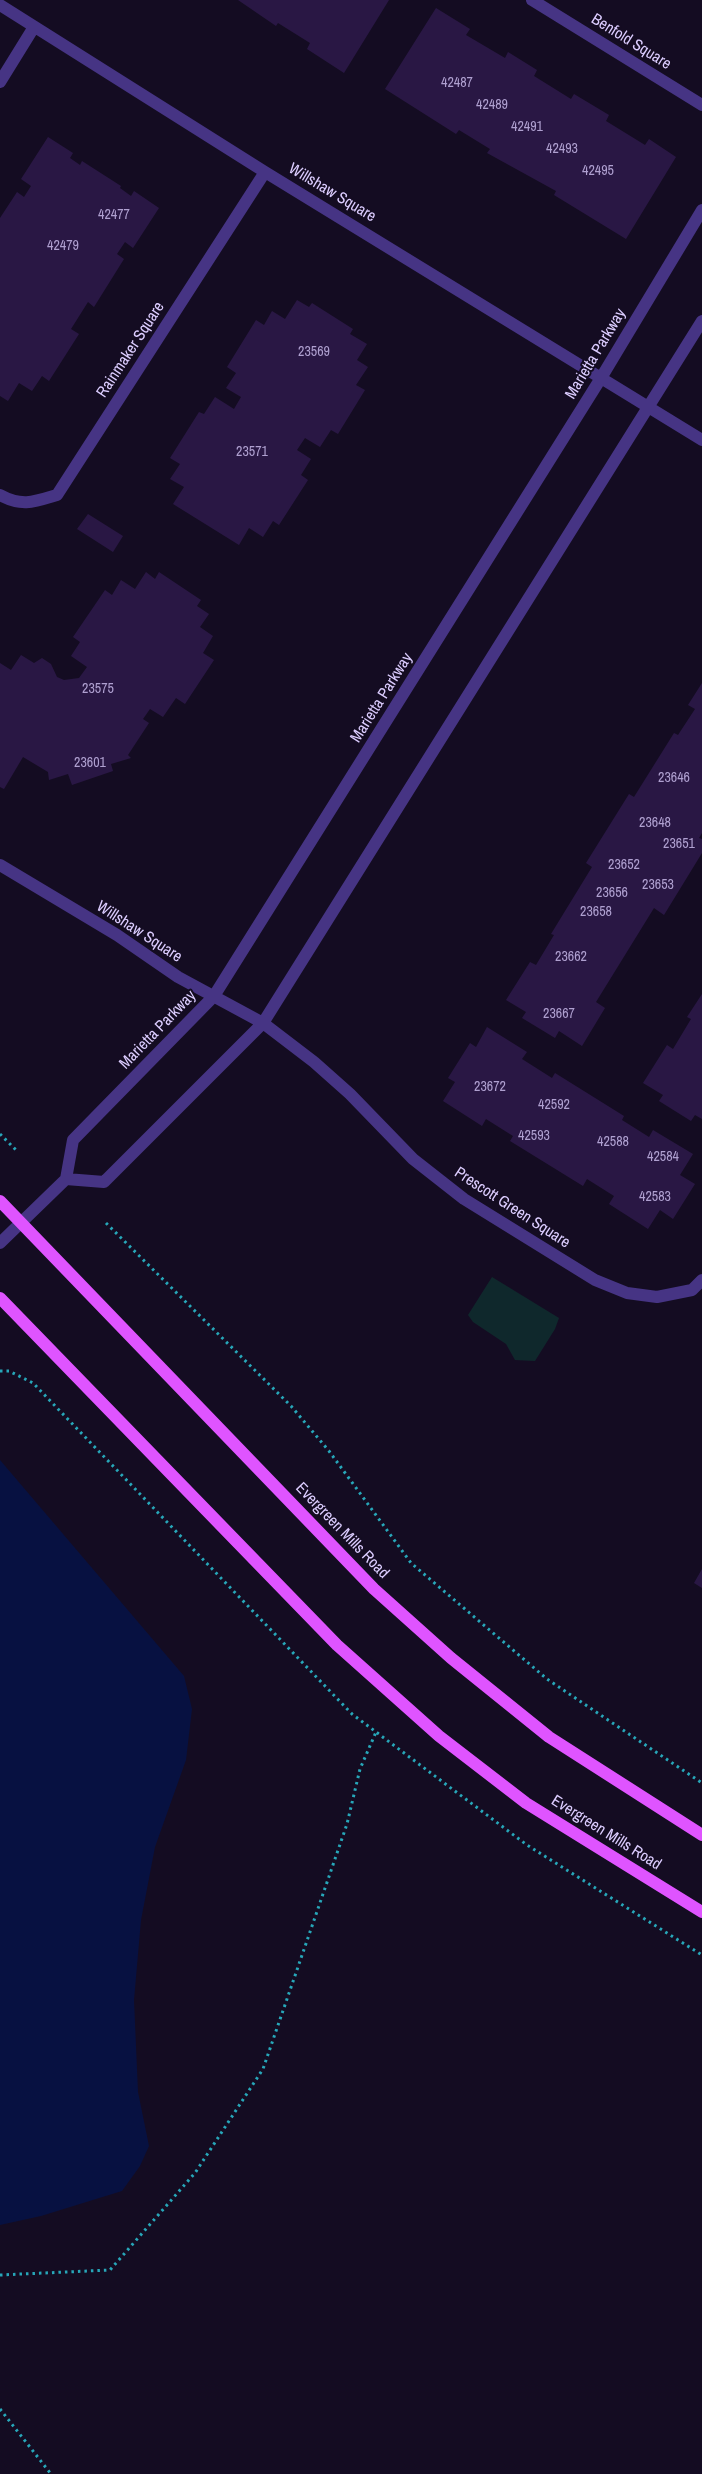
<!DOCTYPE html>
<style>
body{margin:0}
canvas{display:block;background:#140c22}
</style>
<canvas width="702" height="2474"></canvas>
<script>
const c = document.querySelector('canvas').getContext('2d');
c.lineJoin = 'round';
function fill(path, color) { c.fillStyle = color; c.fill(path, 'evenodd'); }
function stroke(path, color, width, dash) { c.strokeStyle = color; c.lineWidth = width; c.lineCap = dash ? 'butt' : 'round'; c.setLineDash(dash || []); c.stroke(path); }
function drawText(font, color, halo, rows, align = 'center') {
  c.font = font + ' "Archivo Narrow",sans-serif'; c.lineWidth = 4; c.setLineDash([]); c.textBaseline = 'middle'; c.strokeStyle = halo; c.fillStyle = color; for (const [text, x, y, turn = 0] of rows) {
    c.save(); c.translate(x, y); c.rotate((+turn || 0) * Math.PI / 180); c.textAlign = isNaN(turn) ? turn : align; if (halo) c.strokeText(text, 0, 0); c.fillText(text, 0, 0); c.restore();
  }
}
fill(new Path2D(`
 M492 1277 559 1318 555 1329 535 1361 515 1360 506 1344 473 1322 468 1315Z`), '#0f282c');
fill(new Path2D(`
 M0 1460 184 1676 192 1709 186 1760 155 1847 141 1920 134 2000 138 2092 149 2146 140 2166 122 2191 41 2216 0 2225Z`), '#071141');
fill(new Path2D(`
 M238 0H389L344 73 307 49 310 43 278 23 276 26Z
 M436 8 470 29 466 35 505 58 508 52 537 70 534 76 571 99 574 94 609 115 606 121 645 145 649 139 676 157 626 239 554 195 556 191 487 153 490 149 459 130 456 134 385 89Z
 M48 137 73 153 70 158 80 165 82 161 121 186 120 188 131 196 134 191 159 208 133 248 125 242 117 254 124 259 94 307 88 302 71 329 79 334 49 381 42 376 32 391 19 383 8 401 0 396V218L17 192 24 197 31 186 21 179Z
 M297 300 309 307 312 303 353 329 350 334 367 344 357 360 368 367 356 385 365 390 338 434 331 430 320 447 305 438 297 450 311 459 301 475 308 480 279 525 273 521 263 537 249 528 239 545 173 504 184 487 170 479 180 464 170 458 199 412 204 414 215 397 234 409 241 397 226 388 236 373 227 367 256 320 264 325 272 311 285 319Z
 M88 514 123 536 113 552 77 529Z
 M146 572 155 579 159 572 201 600 197 606 209 614 200 627 213 636 203 653 214 660 185 704 176 698 163 717 150 709 143 719 149 723 128 755 131 758 111 764 113 771 72 785 68 774 49 780 48 772 23 757 4 789 0 787V663L11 670 21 655 34 663 42 658 51 664 57 677 64 680 79 678 87 667 71 656 80 642 73 637 105 590 112 595 121 580 135 589Z
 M702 683V833L699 838 702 839V853L664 915 654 908 596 1002 605 1008 582 1046 559 1031 555 1038 522 1018 526 1012 506 1000 530 962 536 965 554 935 551 934 592 867 586 863 629 794 634 797 674 733 678 735 695 709 688 705Z
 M702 994V1119L695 1115 691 1121 659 1101 663 1095 643 1083 667 1045 673 1049 691 1019 687 1017Z
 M487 1027 527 1052 522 1059 552 1078 555 1073 624 1116 622 1120 649 1137 653 1130 693 1154 680 1175 695 1184 673 1219 660 1210 648 1229 609 1204 614 1196 587 1179 583 1186 510 1141 513 1136 486 1119 482 1126 443 1101 455 1082 448 1078 470 1043 476 1047Z
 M702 1569V1588L694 1583Z`), '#291744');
stroke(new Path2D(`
 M0 1134 16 1150
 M106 1223 291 1406 329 1451 411 1563 547 1679 702 1783
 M0 1371H9L33 1383 352 1714 527 1845 702 1955
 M0 2275 110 2270 195 2173 263 2069 347 1824 360 1769 376 1732
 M0 2409 51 2474`), '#27a7b9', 3, [2.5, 4]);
stroke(new Path2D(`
 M532 0 702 105
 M0 5 265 172 702 440
 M0 82 34 27
 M0 495C22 507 34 502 57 495L265 172
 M0 865 117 935 178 977 263 1023 314 1062 350 1094 413 1159 464 1199 595 1280 627 1293 657 1297 692 1290 702 1280
 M66 1179 104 1182 263 1023 702 321
 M0 1243 66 1179 73 1140 214 996 601 378 702 210`), '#463484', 12);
stroke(new Path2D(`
 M0 1201 374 1589 451 1658 549 1737 702 1835
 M0 1298 337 1645 439 1736 526 1803 702 1912`), '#df54ff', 12);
drawText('14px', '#afa0d0', null, [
 ["42487",457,83],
 ["42489",492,105],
 ["42491",527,127],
 ["42493",562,149],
 ["42495",598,171],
 ["42477",114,215],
 ["42479",63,246],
 ["23569",314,352],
 ["23571",252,452],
 ["23575",98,689],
 ["23601",90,763],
 ["23646",674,778],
 ["23648",655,823],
 ["23651",679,844],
 ["23652",624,865],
 ["23653",658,885],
 ["23656",612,893],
 ["23658",596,912],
 ["23662",571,957],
 ["23667",559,1014],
 ["23672",490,1087],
 ["42592",554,1105],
 ["42593",534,1136],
 ["42588",613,1142],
 ["42584",663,1157],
 ["42583",655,1197]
]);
drawText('16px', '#dccdff', '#140c22', [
 ["Benfold Square",631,42,32],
 ["Willshaw Square",332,193,31],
 ["Rainmaker Square",131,350,-57],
 ["Marietta Parkway",596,354,-59],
 ["Marietta Parkway",382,698,-58],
 ["Willshaw Square",139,932,33],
 ["Marietta Parkway",158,1030,-46],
 ["Prescott Green Square",512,1208,33],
 ["Evergreen Mills Road",342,1531,46],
 ["Evergreen Mills Road",606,1833,32]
]);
</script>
